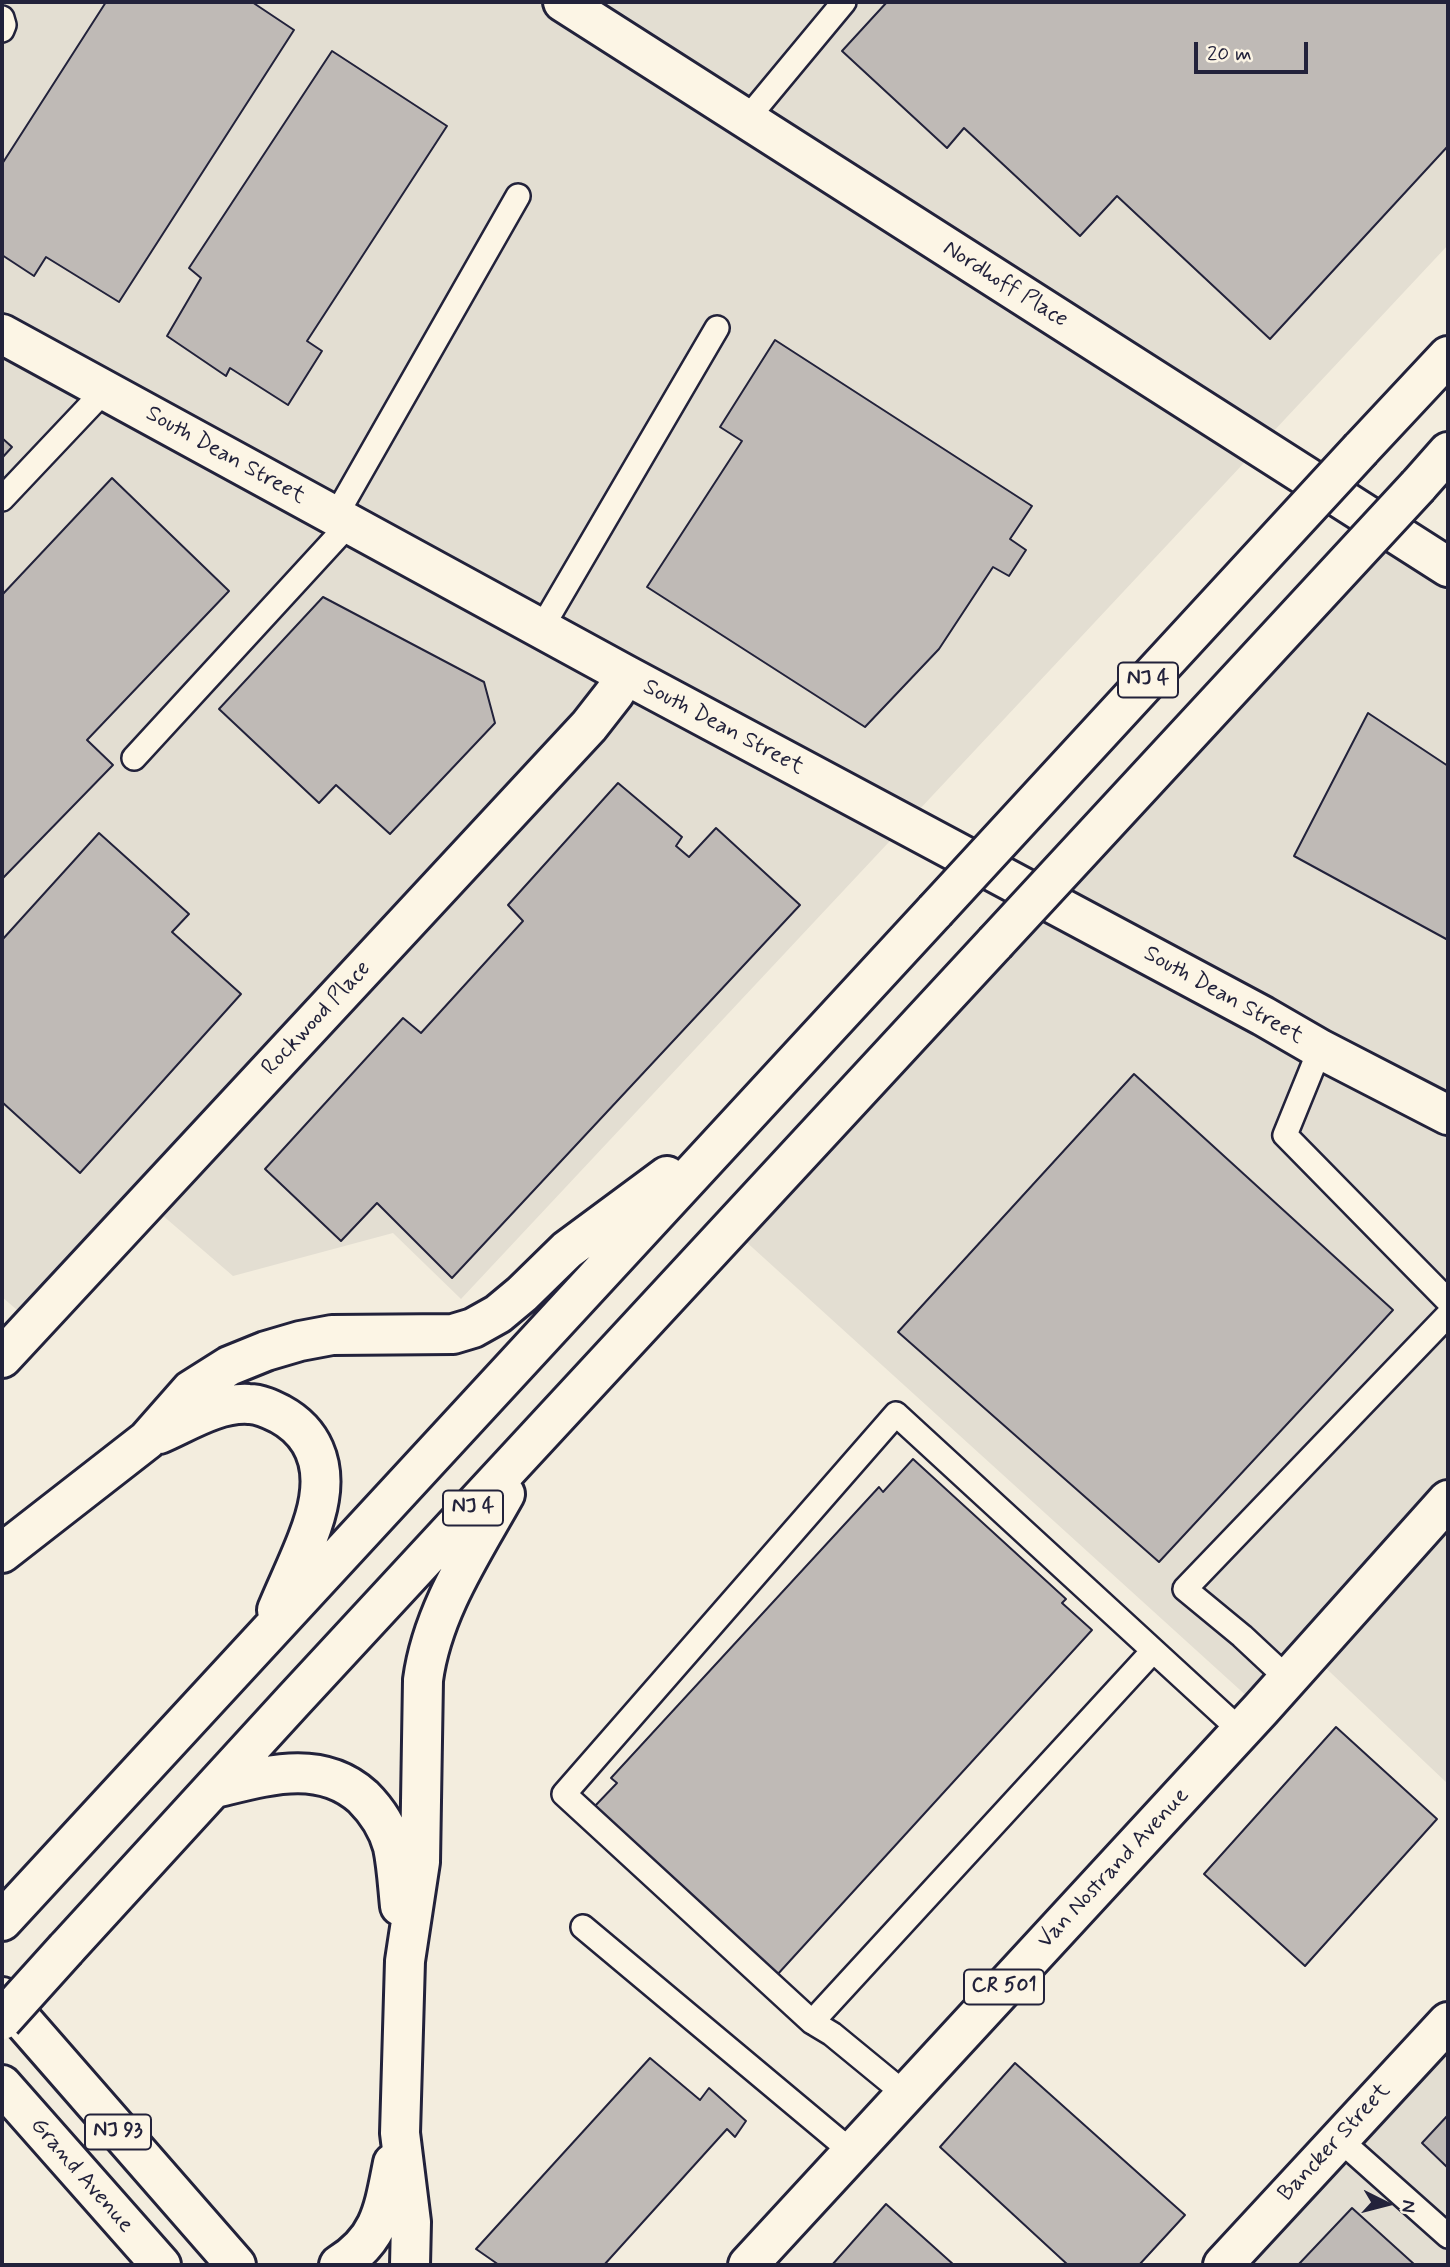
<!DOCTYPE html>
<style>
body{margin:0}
#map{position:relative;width:1450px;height:2267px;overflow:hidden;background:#f3edde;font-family:Mynerve,sans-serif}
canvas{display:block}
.frame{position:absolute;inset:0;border:4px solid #22223b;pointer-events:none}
.north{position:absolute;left:1352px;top:2169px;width:70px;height:70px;-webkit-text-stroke:5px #fcf5e5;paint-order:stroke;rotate:96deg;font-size:19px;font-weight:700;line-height:28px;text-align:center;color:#22223b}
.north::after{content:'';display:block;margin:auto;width:24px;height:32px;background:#22223b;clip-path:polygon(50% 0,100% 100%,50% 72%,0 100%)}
.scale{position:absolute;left:1194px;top:42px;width:114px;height:32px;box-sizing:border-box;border:4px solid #22223b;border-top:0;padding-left:9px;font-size:21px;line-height:24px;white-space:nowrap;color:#22223b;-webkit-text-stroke:5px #fcf5e5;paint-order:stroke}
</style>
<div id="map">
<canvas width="1450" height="2267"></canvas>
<div class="frame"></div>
<div class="north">N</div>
<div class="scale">20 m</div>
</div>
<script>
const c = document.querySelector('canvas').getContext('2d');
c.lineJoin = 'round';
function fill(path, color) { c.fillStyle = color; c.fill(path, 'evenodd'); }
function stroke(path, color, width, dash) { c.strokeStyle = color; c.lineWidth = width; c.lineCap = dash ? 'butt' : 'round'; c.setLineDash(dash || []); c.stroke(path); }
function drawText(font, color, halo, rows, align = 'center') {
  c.font = font + ' Mynerve,sans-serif'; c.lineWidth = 7; c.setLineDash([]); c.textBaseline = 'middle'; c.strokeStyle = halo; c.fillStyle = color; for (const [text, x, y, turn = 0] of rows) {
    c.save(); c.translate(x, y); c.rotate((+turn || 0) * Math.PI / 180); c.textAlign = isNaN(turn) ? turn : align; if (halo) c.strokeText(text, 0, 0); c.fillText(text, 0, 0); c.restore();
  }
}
fill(new Path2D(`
 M2 2H1448V245L461 1299 393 1233 233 1276 147 1202 24 1316 2 1297Z
 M1379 528 1448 569V1784L1311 1654 1261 1709 732 1229Z
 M1448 2022V2265H1223Z`), '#e3ded2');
const building = new Path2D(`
 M106 2H252L294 30 119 302 46 257 34 276 2 255V164Z
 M887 2H1448V146L1270 339 1117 196 1080 236 964 128 947 148 842 51Z
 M332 51 447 126 307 341 322 351 288 405 230 368 226 376 167 336 201 278 189 268Z
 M775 340 1032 506 1010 539 1026 550 1009 576 993 567 939 649 865 727 647 587 742 441 720 427Z
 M2 438 12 447 2 458Z
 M112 478 229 591 87 740 113 765 2 879V595Z
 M323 597 484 682 495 723 390 834 336 785 319 803 219 709Z
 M1368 713 1448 766V940L1294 856Z
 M618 783 682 837 676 846 689 857 716 828 800 905 452 1278 377 1203 341 1241 265 1169 403 1018 421 1033 523 921 508 905Z
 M99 833 189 914 172 932 241 994 80 1173 2 1102V940Z
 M1134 1074 1393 1310 1159 1562 898 1332Z
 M913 1459 1066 1599 1062 1603 1092 1630 777 1975 594 1807 617 1783 611 1778 879 1487 883 1492Z
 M1336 1727 1437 1819 1305 1966 1204 1874Z
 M650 2058 700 2100 709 2088 746 2121 735 2137 727 2129 604 2265H499L476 2249Z
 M1015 2063 1185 2215 1139 2265H1068L940 2147Z
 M1448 2115V2168L1422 2143Z
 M886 2204 954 2265H832Z
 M1352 2208 1415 2265H1298Z`);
fill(building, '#bfbab6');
stroke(building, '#22223b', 2);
const lane = new Path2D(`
 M2 18 4 25 2 30
 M746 120 844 2
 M2 499 105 390
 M335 517 518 196
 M541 629 717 328
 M134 758 349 524
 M1320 1049 1285 1135 1448 1301
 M1288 1679 1242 1636 1185 1589 1448 1315
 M583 1927 852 2152
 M812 2022 1153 1651
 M905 2094 832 2034 812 2022 564 1794 896 1414 1241 1731
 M1339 2139 1448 2236`);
const street = new Path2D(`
 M563 2 1448 567
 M2 334 626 675 1263 1016 1320 1049 1448 1115
 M2 1358 589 726 614 694 626 675
 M1223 2265 1448 2022`);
const primary = new Path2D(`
 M2 1997 236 2265
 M2 2085 161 2265
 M748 2265 1261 1709 1448 1500`);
const highway = new Path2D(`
 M1361 449 1448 356
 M1418 486 1448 452
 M159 1434C187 1422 217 1402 249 1404 260 1404 270 1409 280 1414 313 1432 325 1463 319 1499 314 1532 290 1578 277 1610
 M2 1553 147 1440 191 1390 229 1366 266 1351 300 1341 332 1335 453 1334 473 1328 498 1314 522 1294 567 1250 667 1176
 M215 1788C265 1776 320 1758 363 1797 377 1811 388 1828 393 1847 397 1866 398 1887 400 1906
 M2 1921 935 911
 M66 1949 293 1701 995 943
 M339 2265C381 2239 384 2208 393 2163
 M410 2265 411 2222 400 2133 405 1961 420 1862 423 1680C432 1612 472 1553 505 1494`);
stroke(lane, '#22223b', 28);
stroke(street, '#22223b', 44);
stroke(primary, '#22223b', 44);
stroke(highway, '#22223b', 44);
stroke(lane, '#fcf5e5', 23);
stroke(street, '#fcf5e5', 38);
stroke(primary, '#fcf5e5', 38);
stroke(highway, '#fcf5e5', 38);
const highwayBridge = new Path2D(`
 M935 911 1361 449
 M995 943 1418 486
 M2 2020 66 1949`);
stroke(highwayBridge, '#22223b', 44, []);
stroke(highwayBridge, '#fcf5e5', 38);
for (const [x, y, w] of [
 [1148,680,60],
 [473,1508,60],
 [1004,1987,80],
 [118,2132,66]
]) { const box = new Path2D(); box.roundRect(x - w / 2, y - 17.5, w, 35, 5); c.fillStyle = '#fcf5e5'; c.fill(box); stroke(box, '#22223b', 2); }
drawText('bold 21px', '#22223b', null, [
 ["NJ 4",1148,680],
 ["NJ 4",473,1508],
 ["CR 501",1004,1987],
 ["NJ 93",118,2132]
]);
drawText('23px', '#22223b', '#fcf5e5', [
 ["Nordhoff Place",1005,285,32],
 ["South Dean Street",225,456,29],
 ["South Dean Street",723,728,28],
 ["South Dean Street",1223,996,29],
 ["Rockwood Place",317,1019,-47],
 ["Van Nostrand Avenue",1114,1869,-47],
 ["Bancker Street",1335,2143,-47],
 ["Grand Avenue",81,2176,49]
]);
</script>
